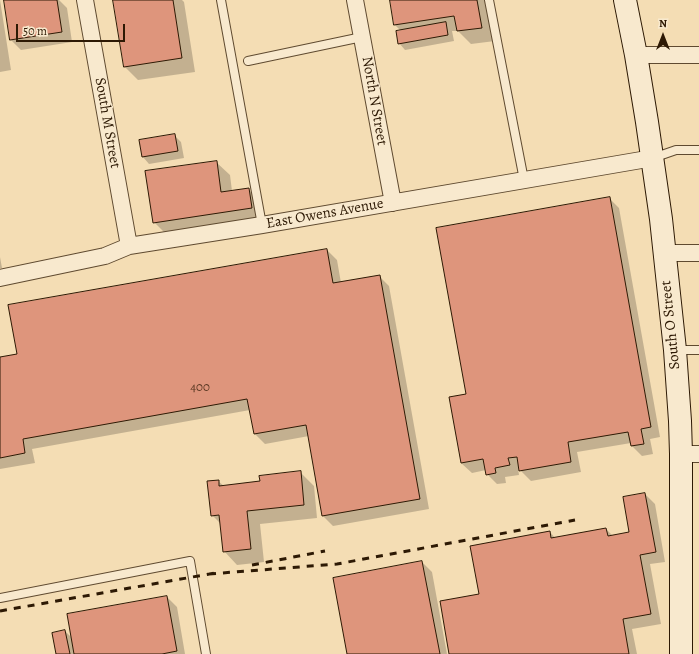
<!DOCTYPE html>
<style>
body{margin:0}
#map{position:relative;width:699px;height:654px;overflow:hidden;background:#f4ddb4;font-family:Alegreya,serif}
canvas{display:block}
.north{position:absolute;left:643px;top:16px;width:40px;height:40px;-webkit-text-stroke:3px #f8e9ce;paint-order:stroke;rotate:0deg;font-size:11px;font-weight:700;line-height:16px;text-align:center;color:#2d1904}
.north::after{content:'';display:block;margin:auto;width:14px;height:18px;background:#2d1904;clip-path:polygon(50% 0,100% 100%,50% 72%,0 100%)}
.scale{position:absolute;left:16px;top:24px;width:109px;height:18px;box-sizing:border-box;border:2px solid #2d1904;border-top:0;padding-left:5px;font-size:12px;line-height:14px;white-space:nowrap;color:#2d1904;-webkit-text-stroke:3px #f8e9ce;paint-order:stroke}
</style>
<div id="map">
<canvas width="699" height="654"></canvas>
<div class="north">N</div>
<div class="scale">50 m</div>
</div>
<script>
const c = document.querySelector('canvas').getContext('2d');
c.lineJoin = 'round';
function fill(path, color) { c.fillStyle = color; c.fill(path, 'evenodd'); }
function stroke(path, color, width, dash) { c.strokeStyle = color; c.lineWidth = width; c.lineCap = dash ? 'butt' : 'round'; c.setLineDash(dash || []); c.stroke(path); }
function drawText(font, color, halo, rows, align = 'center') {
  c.font = font + ' Alegreya,serif'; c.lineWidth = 3; c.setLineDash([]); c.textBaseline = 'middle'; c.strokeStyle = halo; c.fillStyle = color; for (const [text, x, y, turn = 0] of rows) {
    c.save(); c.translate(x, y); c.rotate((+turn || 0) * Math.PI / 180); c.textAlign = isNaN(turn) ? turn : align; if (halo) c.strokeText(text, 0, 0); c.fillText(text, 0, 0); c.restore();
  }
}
fill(new Path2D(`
 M0 0 11 70 0 72Z
 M5 0H59L67 8 72 42 21 50 11 40Z
 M115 0H182L184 2 195 72 138 80 125 67Z
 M391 0H488L495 41 471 44 458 31H452L454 41 405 50 399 43 401 31 395 25Z
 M174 135 181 142 184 158 149 164 143 157Z
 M216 162 230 175 232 191 248 189 262 202 264 221 167 235 154 222Z
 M609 198 619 208 660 437 650 439 653 454 642 456 632 446 631 443 577 452 581 472 531 481 520 470V468H518L519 475 505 477 506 483 497 484 487 474 486 470 472 473 461 463 450 398 467 395Z
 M327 250 337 260 341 283 379 276 389 286 429 509 333 526 323 516 309 436 265 444 255 434 250 410 32 449 35 463 0 469V358L18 355Z
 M0 257 2 268H0Z
 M300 472 314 486 317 518 260 524 264 562 237 565 224 551 221 524 212 515 218 481 224 486 261 482Z
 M645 494 655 504 665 562 650 564 661 624 632 629 637 654H450L480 594 550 532 556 539 606 529 613 536 630 533Z
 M422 562 432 572 447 654H348Z
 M167 597 177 607 185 654H57L65 631 73 639Z`), '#0003');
const building = new Path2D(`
 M4 0H57L62 32 10 40Z
 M113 0H173L182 58 124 67Z
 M390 0H477L482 28 457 31 454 16 394 25Z
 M446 22 448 35 398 44 396 31Z
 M175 134 178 151 142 157 139 140Z
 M217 161 221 192 249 188 252 208 153 223 145 171Z
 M610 197 651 427 641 429 644 444 631 446 628 432 568 442 571 462 519 471 517 457 508 458 510 465 495 468 496 473 486 475 483 459 461 463 449 397 466 394 436 228Z
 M327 249 333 283 380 275 420 499 322 516 306 425 254 434 247 399 23 439 25 453 0 458V357L17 354 8 305Z
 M301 471 304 505 247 511 251 549 223 552 219 515 211 516 207 481 219 480V486L260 481 259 476Z
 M645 493 656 552 640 555 651 614 623 619 629 654H449L440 601 479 594 470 546 550 531 551 538 606 528 608 536 629 532 623 497Z
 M422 561 440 654H347L333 578Z
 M167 596 177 651 162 654H74L67 614Z
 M65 630 70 654H56L52 633Z`);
fill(building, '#de957c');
stroke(building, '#2d1904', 1);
const lane = new Path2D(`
 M221 0 262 225
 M489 0 524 180
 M248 61 362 37
 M653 158 676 150H699
 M675 350H699
 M0 598 190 561 206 654`);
const street = new Path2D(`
 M85 0 129 246
 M355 0 393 203
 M636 55H699
 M664 253H699
 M0 278 105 256 129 246 262 225 653 158
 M681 454H699`);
const secondary = new Path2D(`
 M625 0 636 55 647 122 661 219 675 350 680 421 681 454V654`);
stroke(lane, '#5f4a30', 10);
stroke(street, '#5f4a30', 18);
stroke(secondary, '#2d1904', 24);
stroke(lane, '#f8e9ce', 8);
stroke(street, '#f8e9ce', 16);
stroke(secondary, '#f8e9ce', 22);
stroke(new Path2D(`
 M252 565 325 551
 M209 574 337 564 575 520
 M0 611 215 573`), '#2d1904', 3, [7, 7]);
drawText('13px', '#593822', null, [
 ["400",200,388]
]);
drawText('15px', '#2d1904', '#f8e9ce', [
 ["North N Street",374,101,80],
 ["South M Street",107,123,80],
 ["East Owens Avenue",325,214,-10],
 ["South O Street",671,325,-96]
]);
</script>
